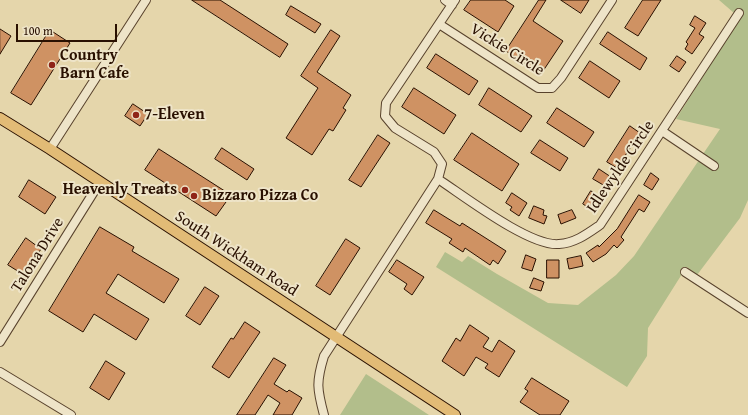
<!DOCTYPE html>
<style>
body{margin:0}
#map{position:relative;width:748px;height:415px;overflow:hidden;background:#e5d6ab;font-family:"Gentium Book Plus",serif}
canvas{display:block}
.scale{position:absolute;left:16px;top:24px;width:101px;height:18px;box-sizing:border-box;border:2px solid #291001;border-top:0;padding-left:5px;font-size:12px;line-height:14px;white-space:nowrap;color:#291001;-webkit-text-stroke:3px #eee4c8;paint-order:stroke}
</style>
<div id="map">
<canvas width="748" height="415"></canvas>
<div class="scale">100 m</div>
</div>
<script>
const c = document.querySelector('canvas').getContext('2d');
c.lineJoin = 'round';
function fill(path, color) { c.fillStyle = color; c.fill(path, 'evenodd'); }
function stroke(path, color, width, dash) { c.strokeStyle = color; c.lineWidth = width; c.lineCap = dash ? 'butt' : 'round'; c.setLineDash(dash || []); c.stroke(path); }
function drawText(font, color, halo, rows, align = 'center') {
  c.font = font + ' "Gentium Book Plus",serif'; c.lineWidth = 4; c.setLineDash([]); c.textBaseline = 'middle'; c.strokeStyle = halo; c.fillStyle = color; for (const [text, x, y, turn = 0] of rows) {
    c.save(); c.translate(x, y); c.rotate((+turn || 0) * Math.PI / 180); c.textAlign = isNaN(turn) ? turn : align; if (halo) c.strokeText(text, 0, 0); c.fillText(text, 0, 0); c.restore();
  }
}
fill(new Path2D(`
 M719 0H748V200L740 218 697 275 687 267 686 268 683 267 680 272 682 274 648 328 647 356 627 387 436 267 445 252 462 262 468 256 497 274 548 303 578 305 616 275 634 256 699 160 715 171 719 166 703 154 720 129 676 119 744 12 738 8 734 13Z
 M366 374 429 415H340Z`), '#b2be8b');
const building = new Path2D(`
 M192 0H220L288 44 280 57Z
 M471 0H505L514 6 498 32 464 10Z
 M539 0H546L533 21 563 41 541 74 506 51Z
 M561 0H589L581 13Z
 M643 0H661L638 36 625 28Z
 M291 6 321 24 315 33 286 15Z
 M695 16 706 23 699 34 704 37 692 54 685 49 688 44 686 42 695 28 690 25Z
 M0 29 11 36 0 54Z
 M50 30 70 43 31 105 11 93Z
 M331 30 340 36 317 72 351 95 343 108 346 110 333 131 329 129 312 155 286 138 318 88 301 76Z
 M608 32 647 58 640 70 600 44Z
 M436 54 478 81 469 95 427 68Z
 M677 56 686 62 679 72 670 66Z
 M590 61 620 81 609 98 579 78Z
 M414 88 456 115 444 134 402 107Z
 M489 88 532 116 521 132 479 105Z
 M133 104 148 114 140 126 125 116Z
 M557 108 594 132 584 147 547 123Z
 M630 126 640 133 617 168 607 162Z
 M472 133 519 164 502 191 454 160Z
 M378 135 390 143 361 187 349 180Z
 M540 140 568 158 560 171 531 153Z
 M222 148 254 169 247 180 215 159Z
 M159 149 231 195 216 216 145 170Z
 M599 169 611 177 605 186 593 179Z
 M651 173 659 179 652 190 644 185Z
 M29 180 56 197 45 214 19 197Z
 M591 191 597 195 589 208 583 204Z
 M512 193 527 203 519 216 510 210 512 207 506 203Z
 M639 195 650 202 644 212 639 209 621 237 624 240 617 248 614 245 606 254 593 262 586 253 598 245 599 247 617 229Z
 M534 206 544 210 543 215 547 216 544 224 529 218Z
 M434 210 460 226 462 223 506 251 498 264 493 260 490 265 465 248 463 252 449 243 452 239 426 223Z
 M572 210 576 218 561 224 558 215Z
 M100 227 134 247 132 251 179 279 164 303 118 274 106 293 149 319 136 340 94 314 83 332 49 311Z
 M26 238 41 249 24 275 8 265Z
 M346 239 360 248 330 295 316 286Z
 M526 255 536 259 532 271 522 268Z
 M581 256 583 266 569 269 567 259Z
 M397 260 424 277 412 295 404 289 407 284 389 272Z
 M547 260H559V278H547Z
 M534 278 544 282 541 291 530 288Z
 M205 287 219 296 200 325 186 316Z
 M245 322 260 332 229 378 212 367 231 338 233 339Z
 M470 325 489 338 483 347 492 352 499 340 515 351 499 377 485 368 488 364 476 357 464 376 442 361 456 338 460 341Z
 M274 358 286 365 274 384 287 392 289 390 302 398 292 415H273L280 403 268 395 255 415H237Z
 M106 361 125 373 109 400 90 388Z
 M532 378 569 401 560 415H540L520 402 528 391 525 389Z`);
fill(building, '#cf9263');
stroke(building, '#291001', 1);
const minor = new Path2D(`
 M445 0 452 5
 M439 24 538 88H552L561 78 612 0
 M662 131 714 166
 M50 149 146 0
 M438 179C464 196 530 247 559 244 575 243 587 234 600 225L739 13
 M685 272 748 313
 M0 342 100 182
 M0 372 71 415
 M324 415C317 389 316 382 324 356L438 179 442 164 434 152 395 128 385 116 386 103 455 0`);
const major = new Path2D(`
 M0 118 50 149 455 415`);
stroke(minor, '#58422c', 10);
stroke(major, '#291001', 12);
stroke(minor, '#eee4c8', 8);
stroke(major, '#e2bb76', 10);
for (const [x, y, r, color] of [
 [52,65,4,"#8f2418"],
 [136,115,4,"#8f2418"],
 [185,190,4,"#8f2418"],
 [194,196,4,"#8f2418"]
]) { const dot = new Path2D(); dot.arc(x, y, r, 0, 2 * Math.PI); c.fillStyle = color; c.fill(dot); stroke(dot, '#eee4c8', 1.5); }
drawText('16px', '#291001', '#eee4c8', [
 ["Vickie Circle",507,50,32],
 ["Idlewylde Circle",621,167,-56],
 ["South Wickham Road",236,254,33],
 ["Talona Drive",38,255,-58]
]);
drawText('bold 16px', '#291001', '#eee4c8', [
 ["Country",60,56],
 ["Barn Cafe",60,74],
 ["7-Eleven",144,115],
 ["Heavenly Treats",177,190,"right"],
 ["Bizzaro Pizza Co",202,196]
], 'left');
</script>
